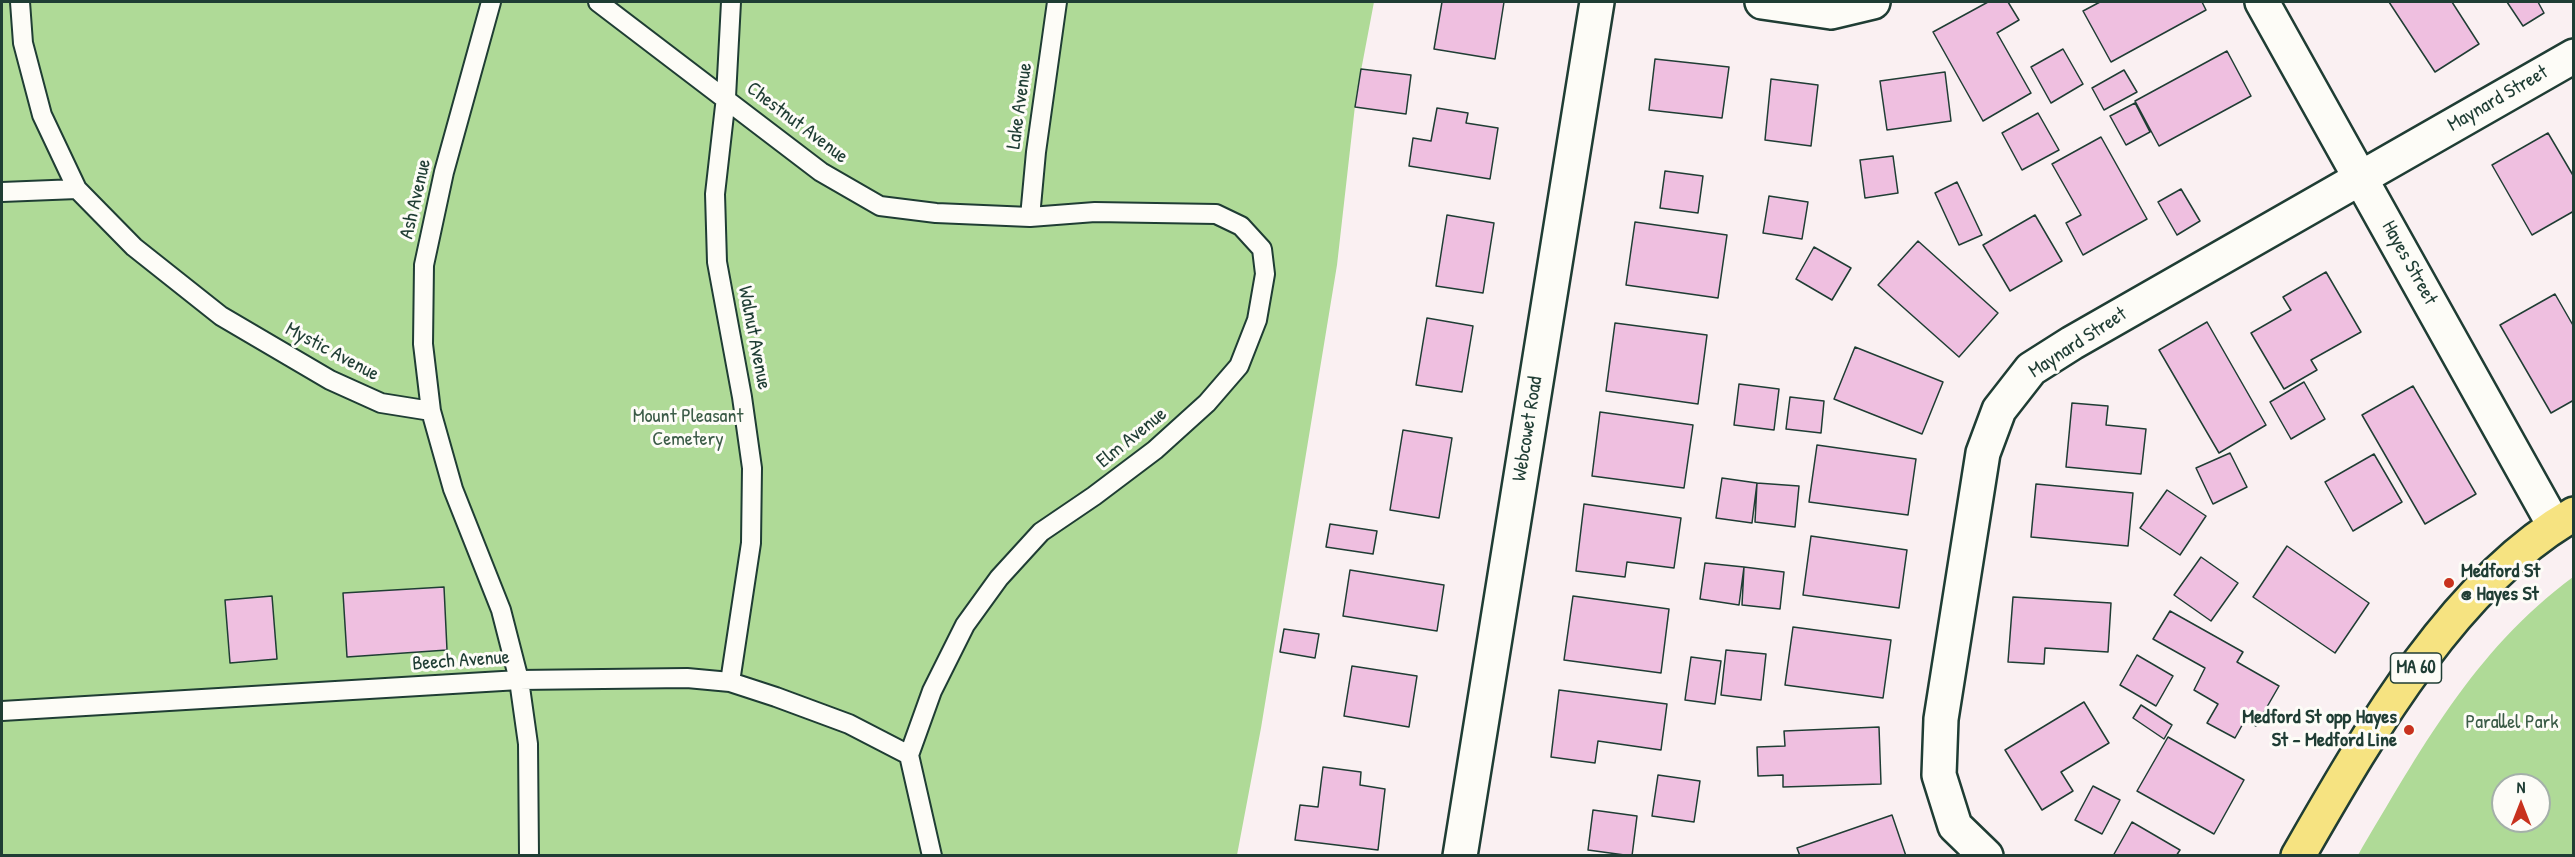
<!DOCTYPE html>
<style>
body{margin:0}
#map{position:relative;width:2575px;height:857px;overflow:hidden;background:#faf0f2;font-family:"Patrick Hand",sans-serif}
canvas{display:block}
.frame{position:absolute;inset:0;border:3px solid #1f3d34;pointer-events:none}
.north{position:absolute;left:2491px;top:773px;width:60px;height:60px;box-sizing:border-box;background:#fdfcf7;border:2px solid #a4b0a9;border-radius:50%;rotate:0deg;font-size:16px;font-weight:700;line-height:24px;text-align:center;color:#1f3d34}
.north::after{content:'';display:block;margin:auto;width:21px;height:27px;background:#c8321e;clip-path:polygon(50% 0,100% 100%,50% 72%,0 100%)}
</style>
<div id="map">
<canvas width="2575" height="857"></canvas>
<div class="frame"></div>
<div class="north">N</div>
</div>
<script>
const c = document.querySelector('canvas').getContext('2d');
c.lineJoin = 'round';
function fill(path, color) { c.fillStyle = color; c.fill(path, 'evenodd'); }
function stroke(path, color, width, dash) { c.strokeStyle = color; c.lineWidth = width; c.lineCap = dash ? 'butt' : 'round'; c.setLineDash(dash || []); c.stroke(path); }
function drawText(font, color, halo, rows, align = 'center') {
  c.font = font + ' "Patrick Hand",sans-serif'; c.lineWidth = 6; c.setLineDash([]); c.textBaseline = 'middle'; c.strokeStyle = halo; c.fillStyle = color; for (const [text, x, y, turn = 0] of rows) {
    c.save(); c.translate(x, y); c.rotate((+turn || 0) * Math.PI / 180); c.textAlign = isNaN(turn) ? turn : align; if (halo) c.strokeText(text, 0, 0); c.fillText(text, 0, 0); c.restore();
  }
}
fill(new Path2D(`
 M2 2H1374L1356 97 1337 265 1261 728 1237 855 2 856Z
 M2573 577V855H2358C2420 751 2473 651 2573 577ZM2503 785H2539V821H2503Z`), '#afda97');
const building = new Path2D(`
 M1442 2H1504L1495 59 1434 49Z
 M1988 2H2008L2019 20 1997 33 2031 93 1983 121 1933 32Z
 M2100 2H2202L2206 10 2111 62 2083 11Z
 M2389 2H2452L2479 44 2435 72Z
 M2507 2H2538L2544 13 2523 26Z
 M2063 49 2083 84 2051 103 2031 67Z
 M2227 51 2251 96 2159 146 2135 101Z
 M1655 59 1729 67 1722 118 1649 110Z
 M1361 69 1411 75 1406 114 1355 107Z
 M2124 70 2137 92 2104 110 2092 88Z
 M1945 72 1951 121 1887 130 1880 81Z
 M1771 79 1818 85 1811 146 1765 140Z
 M2135 103 2150 132 2126 145 2110 116Z
 M1437 108 1468 113 1466 123 1498 128 1490 179 1409 166 1413 138 1431 141Z
 M2038 113 2059 150 2022 170 2002 133Z
 M2548 133 2574 177V211L2532 235 2492 165Z
 M2101 137 2147 219 2083 255 2066 223 2081 215 2052 164Z
 M1893 156 1898 193 1865 198 1860 160Z
 M1665 171 1703 176 1698 213 1660 208Z
 M1957 182 1982 235 1959 245 1935 193Z
 M2181 189 2200 221 2177 235 2158 202Z
 M1769 196 1808 202 1802 239 1763 233Z
 M1447 215 1494 223 1483 293 1436 286Z
 M2035 215 2062 261 2010 291 1983 245Z
 M1635 222 1727 235 1718 298 1626 285Z
 M1918 241 1998 313 1959 357 1878 285Z
 M1814 247 1851 268 1832 300 1796 279Z
 M2326 272 2361 332 2311 360 2317 370 2284 389 2251 333 2291 310 2283 297Z
 M2555 294 2574 327V400L2551 413 2500 325Z
 M1427 318 1473 326 1462 392 1416 385Z
 M2207 322 2266 425 2219 453 2159 350Z
 M1615 323 1707 335 1698 404 1606 391Z
 M1855 347 1943 382 1922 434 1834 399Z
 M2304 382 2325 419 2291 439 2270 402Z
 M1739 384 1779 389 1774 430 1734 425Z
 M2413 386 2476 494 2425 524 2362 415Z
 M1790 397 1824 401 1821 433 1786 429Z
 M2072 403 2108 406 2106 425 2146 429 2141 474 2066 467Z
 M1600 412 1693 425 1684 488 1592 476Z
 M1403 430 1452 438 1439 518 1390 510Z
 M1817 445 1916 459 1908 515 1809 502Z
 M2230 453 2247 487 2213 504 2196 468Z
 M2374 454 2402 502 2353 531 2325 482Z
 M1722 478 1757 483 1752 523 1716 518Z
 M1757 483 1799 486 1795 527 1755 522Z
 M2036 484 2133 493 2128 546 2031 537Z
 M2167 490 2206 516 2180 555 2140 528Z
 M1584 504 1681 518 1674 568 1627 562 1625 577 1576 571Z
 M1330 524 1377 531 1373 554 1326 547Z
 M1811 536 1907 550 1899 608 1803 595Z
 M2287 546 2369 603 2335 653 2253 597Z
 M2201 557 2238 583 2211 621 2174 595Z
 M1705 563 1744 567 1739 605 1700 599Z
 M1744 567 1784 572 1780 609 1742 605Z
 M1350 570 1444 585 1437 631 1343 616Z
 M444 587 447 650 347 657 343 593Z
 M272 596 277 659 230 663 225 600Z
 M1573 596 1669 609 1661 673 1564 660Z
 M2013 597 2111 603 2108 652 2045 648 2044 664 2008 662Z
 M2170 611 2243 652 2237 662 2279 686 2256 726 2245 720 2235 738 2207 723 2218 704 2194 690 2205 668 2153 639Z
 M1793 627 1891 640 1883 698 1785 685Z
 M1284 629 1319 634 1315 658 1280 652Z
 M1726 650 1766 654 1761 700 1721 695Z
 M2137 655 2173 676 2156 706 2120 685Z
 M1691 657 1721 661 1715 704 1685 700Z
 M1352 666 1417 676 1409 727 1344 716Z
 M1559 690 1667 704 1661 750 1598 741 1595 763 1551 757Z
 M2084 702 2109 743 2061 772 2073 791 2042 810 2005 750Z
 M2141 705 2172 725 2164 739 2133 718Z
 M1879 727 1881 784 1783 787V775L1758 776 1757 747 1785 746 1784 731Z
 M2168 737 2244 780 2214 834 2137 791Z
 M1323 767 1361 772 1360 785 1385 789 1378 850 1295 840 1300 805 1318 807Z
 M1658 775 1700 781 1694 822 1652 816Z
 M2093 786 2120 800 2102 834 2075 820Z
 M1593 810 1637 816 1632 856 1588 850Z
 M1892 815 1906 856H1800L1797 848Z
 M2132 822 2180 850 2176 856H2113Z`);
fill(building, '#efbfe0');
stroke(building, '#1f3d34', 1.5);
const lane = new Path2D(`
 M20 2 23 43 42 115 77 189 134 247 221 316 330 380 381 403 431 411
 M491 2 444 172 424 265 423 344 431 411 453 489 501 610 519 680 528 744 529 856
 M598 2 821 172 880 206 936 213 1030 217 1095 212 1216 214 1241 226 1262 249 1265 274 1257 320 1239 366 1207 403 1155 450 1094 496 1041 532 999 578 965 625 932 691 909 755 932 856
 M2 192 77 189
 M1030 217 1036 152 1057 2
 M730 682 751 543 752 468 742 397 717 262 715 194 726 97 731 2
 M2 711 519 680 687 678 730 682 776 697 849 724 909 755`);
const street = new Path2D(`
 M1762 2 1831 12 1873 2
 M2262 2 2554 525
 M1460 856 1597 2
 M1986 856 1955 826 1939 775 1941 719 1983 453 1999 410 2031 369 2072 343 2574 56`);
const primary = new Path2D(`
 M2298 856C2366 738 2453 583 2574 514`);
stroke(lane, '#1f3d34', 22);
stroke(street, '#1f3d34', 38);
stroke(primary, '#1f3d34', 38);
stroke(lane, '#fdfcf7', 18);
stroke(street, '#fdfcf7', 33);
stroke(primary, '#f6e381', 33);
for (const [x, y, r, color] of [
 [2449,583,6,"#c8321e"],
 [2409,730,6,"#c8321e"]
]) { const dot = new Path2D(); dot.arc(x, y, r, 0, 2 * Math.PI); c.fillStyle = color; c.fill(dot); stroke(dot, '#fdfcf7', 2); }
for (const [x, y, w] of [
 [2416,668,51]
]) { const box = new Path2D(); box.roundRect(x - w / 2, y - 15, w, 30, 4.5); c.fillStyle = '#fdfcf7'; c.fill(box); stroke(box, '#1f3d34', 1.5); }
drawText('bold 18px', '#1f3d34', null, [
 ["MA 60",2416,668]
]);
drawText('20px', '#1f3d34', '#fdfcf7', [
 ["Maynard Street",2498,99,-30],
 ["Lake Avenue",1020,106,-82],
 ["Chestnut Avenue",797,123,37],
 ["Ash Avenue",416,199,-77],
 ["Hayes Street",2409,263,61],
 ["Walnut Avenue",754,338,79],
 ["Maynard Street",2078,343,-33],
 ["Mystic Avenue",332,352,28],
 ["Webcowet Road",1528,429,-81],
 ["Elm Avenue",1132,438,-39],
 ["Beech Avenue",461,661,-4]
]);
drawText('20px', '#3c5c48', '#fdfcf7', [
 ["Mount Pleasant",688,417],
 ["Cemetery",688,440],
 ["Parallel Park",2512,723]
]);
drawText('bold 20px', '#1f3d34', '#fdfcf7', [
 ["Medford St",2461,572],
 ["@ Hayes St",2461,595],
 ["Medford St opp Hayes",2397,718,"right"],
 ["St - Medford Line",2397,741,"right"]
], 'left');
</script>
